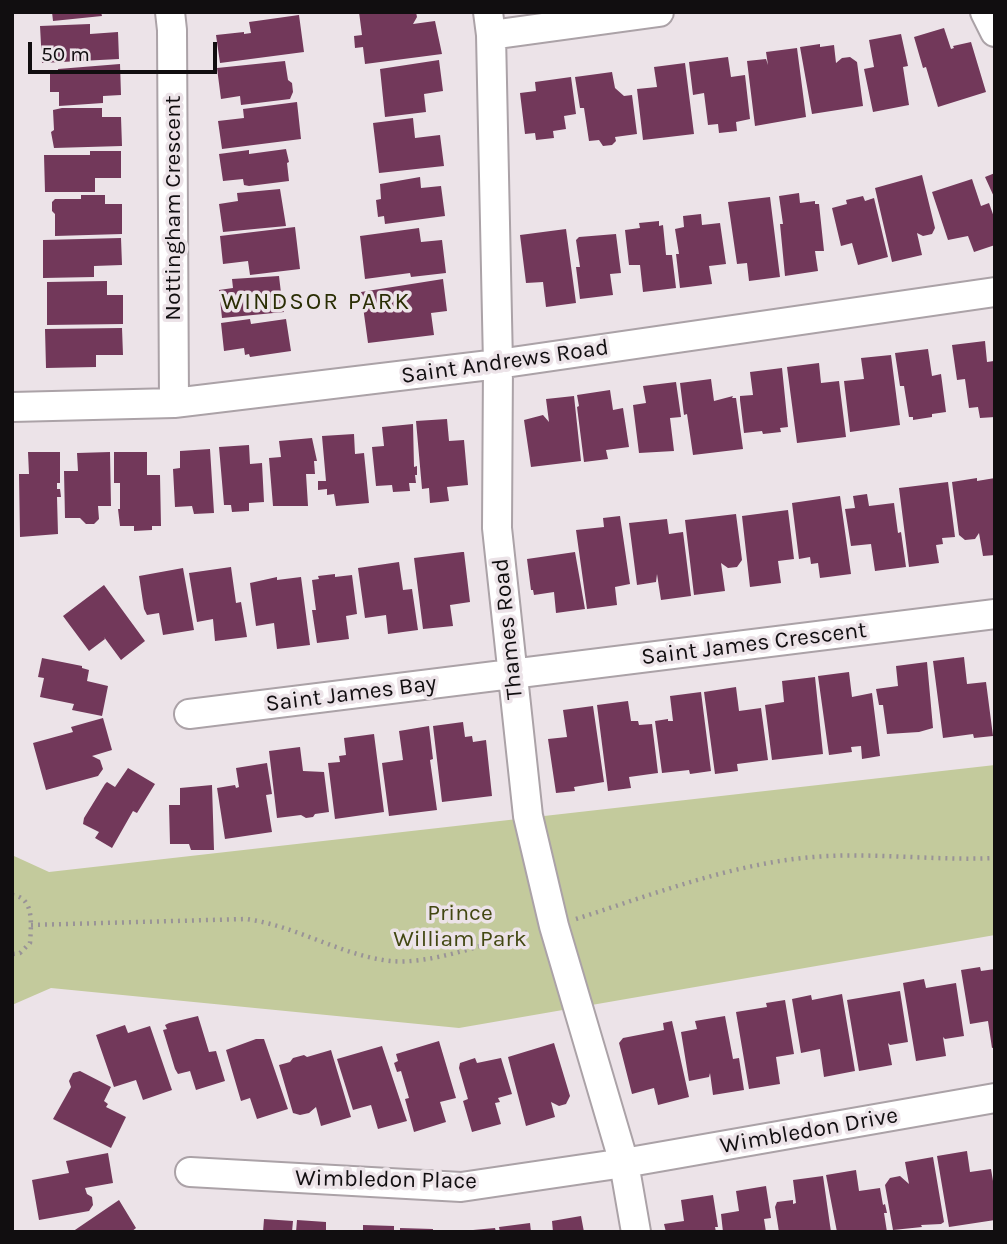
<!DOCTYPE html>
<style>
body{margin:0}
#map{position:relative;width:1007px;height:1244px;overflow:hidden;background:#ece3e8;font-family:Karla,sans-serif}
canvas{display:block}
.frame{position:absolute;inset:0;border:14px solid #110e10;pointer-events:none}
.scale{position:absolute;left:28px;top:42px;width:189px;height:32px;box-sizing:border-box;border:4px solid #110e10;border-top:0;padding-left:9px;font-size:21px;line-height:24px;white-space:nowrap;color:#110e10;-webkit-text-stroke:5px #ece3e8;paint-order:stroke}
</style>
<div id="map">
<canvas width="1007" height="1244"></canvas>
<div class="frame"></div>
<div class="scale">50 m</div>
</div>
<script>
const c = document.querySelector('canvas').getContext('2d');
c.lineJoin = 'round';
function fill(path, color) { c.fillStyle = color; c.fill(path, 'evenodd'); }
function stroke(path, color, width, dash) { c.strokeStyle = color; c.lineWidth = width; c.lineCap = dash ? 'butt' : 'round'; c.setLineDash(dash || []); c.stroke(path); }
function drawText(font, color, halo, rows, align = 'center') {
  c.font = font + ' Karla,sans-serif'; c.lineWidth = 7; c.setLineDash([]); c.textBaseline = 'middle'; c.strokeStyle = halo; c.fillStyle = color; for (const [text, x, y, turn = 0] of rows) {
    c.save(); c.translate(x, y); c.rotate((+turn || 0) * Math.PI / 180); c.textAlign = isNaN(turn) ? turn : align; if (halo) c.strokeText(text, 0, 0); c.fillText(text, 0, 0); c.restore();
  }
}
fill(new Path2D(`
 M995 765V935L459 1028 51 988 12 1005 14 856 49 872Z`), '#c3ca9c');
fill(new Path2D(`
 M52 12H101L102 16 53 21Z
 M359 12H416L417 17 413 24 435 21 442 54 365 64 363 47 355 48 354 36 362 35Z
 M299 15 304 52 220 63 216 35 244 32V34L251 33 249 22Z
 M90 24V34L118 32 119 59 42 63 40 26Z
 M944 28 951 49 954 48 953 46 971 42 986 92 938 107 926 67 923 68 914 37Z
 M901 34 908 66 903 67 909 105 873 112 864 69 874 67 869 40Z
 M820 44V47L834 45 836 63 842 58 850 57 857 62 863 106 812 114 800 47Z
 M797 48 806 117 755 126 747 61 766 59 768 65 766 52Z
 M728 57 731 77 745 75 750 119 736 122 737 131 719 133 718 124 708 125 704 93 693 95 689 62Z
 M439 60 443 91 424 94 426 112 385 117 380 69Z
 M285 61 288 80 292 83 293 92 290 99 241 105 240 96 221 99 217 68Z
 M685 63 694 134 643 140 637 89 657 87 654 67Z
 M120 64 121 95 103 96V103L59 106V92H50V74H58V69Z
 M612 72 615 88 624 96 632 95 637 134 615 137 616 141 612 145 603 146 599 140 589 141 584 108H580L575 77Z
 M571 77 576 114 564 116 566 129 553 131 554 138 536 140 535 133 525 134 520 93 536 91 535 82Z
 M297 102 301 139 222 149 218 121 244 118 243 109Z
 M62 108H102V117H121L122 146 54 148 51 132 54 130 53 110Z
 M413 118 415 138 440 135 444 166 379 173 373 123Z
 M286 149 289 162 287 163 289 181 249 186 244 185 243 179 223 181 219 154 249 150V154Z
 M90 151H121V178H95V192H45L44 155H90Z
 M995 173V199L985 177Z
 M922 175 935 228 932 234 923 236 917 233 922 255 892 262 875 188Z
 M420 177 421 188 441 186 445 216 385 224 384 216 378 217 376 200 381 199 380 184Z
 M972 179 981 206 989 203 995 220V245L974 252 968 236 948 240 932 192Z
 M280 189 286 226 223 232 219 204 238 201 237 193Z
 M799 193 800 203 815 201V204H819L824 251H815L818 271 785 276 780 224H783L779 196Z
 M81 195H105V204H122V234L55 236V214L52 211V202L55 199H81Z
 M863 196 865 201 874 198 888 257 858 265 852 243 841 246 832 208 847 204 846 200Z
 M770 197 780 277 749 281 747 263 737 264 728 202Z
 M701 214 702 225 720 223 726 264 709 266 712 284 680 288 676 254H679L675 229 684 227 683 216Z
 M659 221V226L663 225 666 255H672L676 288 643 292 640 265H629L625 230 640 228 639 223Z
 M295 227 300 269 250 275 248 261 223 264 220 236Z
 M419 228 421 242 442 240 446 273 411 277 410 273 365 279 360 236Z
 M566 229 576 303 546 307 543 282 526 283 520 235Z
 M616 234 621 273 610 274 613 295 580 299 576 267H580L576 240 579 237Z
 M121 238 122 265 94 266V277L43 278V240Z
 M279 276 281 293 286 297 287 305 283 308 284 312 222 318 219 290 233 288 232 279Z
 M443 279 447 311 431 313 434 335 368 343 361 292Z
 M107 281V295H123V324L47 325V282Z
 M250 319 251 324 286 319 291 351 250 357 249 354 245 355 244 348 224 351 221 323Z
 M122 328 123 355H96V367L46 368 45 329Z
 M985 341 987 362 994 361 995 365V417L980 418 978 407 969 408 965 379 957 380 952 345Z
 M928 349 932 376 941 374 946 412 932 414V417L913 420V417H909L904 386H900L895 353Z
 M891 355 900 425 850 432 844 381 864 379 861 358Z
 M819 363 821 383 839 381 846 437 797 443 787 367Z
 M782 368 788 427 780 428 781 432 763 434 762 431 744 433 740 400V396L753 395 750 372Z
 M711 379 714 401 733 396 732 398H736L743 449 693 455 687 414 684 415 680 383Z
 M676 382 681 417 670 418 674 451 639 453 633 405 646 403 643 386Z
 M610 390 613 410 623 408 629 447 606 450 608 459 584 462 577 407 579 406 577 395Z
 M574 396 581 461 531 467 524 420 543 415 549 422 546 399Z
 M447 419 449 441 464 440 468 485 447 487 449 501 430 503 429 488 422 489 416 421Z
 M413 424 414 467 417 466V475H415L416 483H409L410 491 393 492 392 485 376 486 372 447 384 446 382 427Z
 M354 434 355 454 364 453 369 503 336 506 334 494 327 495V489L318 490V481H326L322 436Z
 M312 438 317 461H314L315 474H306L308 506H273L269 458 281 457 279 441Z
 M249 445 250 464 262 463 264 502 249 503V511L232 512 231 505H224L219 447Z
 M210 449 214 513 194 514 192 506 175 507 173 469 180 468V451Z
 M28 452H60V483H57V489H60L61 497H57L58 534 20 537 19 474H29Z
 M110 452 111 506H98L99 519 94 524H86L80 518H65L64 471H78L77 453Z
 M114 452H147V475H160L161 526H152V530L134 531V526H120L118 509H120V483H114Z
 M977 478V481L995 478V555L983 556 979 533 975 539 965 540 959 535 952 482Z
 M948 482 955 537 942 538 943 544 936 545 939 563 909 567 899 488Z
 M867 494 869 506 894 503 898 533 901 532 906 567 875 571 871 544 851 546 845 509 855 508 853 496Z
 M840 496 851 574 820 578 818 563 811 564 810 557 799 559 792 503Z
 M788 510 794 559 778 561 781 583 750 587 742 516Z
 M736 514 742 560 737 567 728 568 721 563 725 591 694 595 685 520Z
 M620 516 630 584 615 587 617 605 587 609 576 530 604 527 603 518Z
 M667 519 669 534 683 532 691 596 661 600 657 574 656 582 637 585 629 523Z
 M462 552H464L470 602 450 605 453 626 423 629 414 558Z
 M575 552 585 609 556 613 554 592 534 595 533 590H531L527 559Z
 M399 562 403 590 412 589 418 630 388 634 386 615 365 618 358 568Z
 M231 567 236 603 241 602 247 637 215 641 213 619 197 622 189 573Z
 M183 568 194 630 163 635 159 613 147 615 144 609 139 576Z
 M335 574V577L352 575 357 614 346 616 349 639 317 643 312 610H316L312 580 319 579 318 576Z
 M277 577V580L301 577 310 645 277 649 274 623 256 626 250 583Z
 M104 585 145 641 121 660 104 637 105 639 89 651 63 616Z
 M964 657 967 684 986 682 993 736 974 738 973 734 943 738 933 661Z
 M42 658 82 666V668L89 670 87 681 108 686 102 716 72 710 74 704 40 697 44 678 38 677Z
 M927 662 933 728 919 732 887 734 883 705H879L876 689 898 686 896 666Z
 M849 672 852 697 872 693 880 756 862 759 861 746 851 747 852 752 829 755 818 676Z
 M815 677 823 754 772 760 765 705 784 702 782 681Z
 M736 687 739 711 761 708 768 760 737 764 738 771 715 774 704 692Z
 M701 692 711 771 690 774 689 770 662 773 655 721 668 719V721H673L670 696Z
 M628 701 631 721H638L639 725 652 724 658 773 629 777 631 788 608 791 597 705Z
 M593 706 604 782 574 787 575 791 556 793 548 739 567 737 563 710Z
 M103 718 112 750 92 756 100 760 103 769 98 776 46 790 33 743 73 732 71 727Z
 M463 722 465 737 472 736 473 742 486 740 492 796 442 802 433 726Z
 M429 726 433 759 430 760 437 810 389 816 382 763 403 760 399 731Z
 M374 734 384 812 335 819 328 763 340 762 339 756 346 755 344 738Z
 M300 747 303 771 324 772 329 812 315 814 313 817 306 818 301 815 277 818 269 751Z
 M267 763 272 794 266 795 272 832 225 839 217 788 235 785 236 788 239 787 236 768Z
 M128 768 155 784 137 813 133 811 112 848 95 838 99 832 83 824 84 818 105 784 107 782 115 787Z
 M212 785 214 850H191L189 844H170L169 805H180V788Z
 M980 967 981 971 995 969V1047L992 1048 988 1021 970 1024 961 970Z
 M924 979 926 988 956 983 964 1036 945 1039 943 1037 946 1056 916 1061 903 983Z
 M900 991 908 1042 890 1045 888 1043 892 1065 859 1071 847 1000Z
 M842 994 855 1071 824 1077 820 1049 801 1053 792 999 811 995 812 1000Z
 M785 1000 794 1054 776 1057 780 1084 749 1089 736 1012 767 1007 766 1003Z
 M198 1016 209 1052 216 1051 225 1081 196 1090 190 1071 178 1074 175 1069 163 1030 167 1029 165 1025 169 1023Z
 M725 1016 733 1059 739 1058 744 1090 713 1095 710 1073 709 1077 689 1081 681 1032 697 1029 695 1021Z
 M672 1021 689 1097 658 1105 654 1088 632 1094 619 1043 623 1038 664 1030 663 1023Z
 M125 1025 128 1033 150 1026 172 1090 143 1100 136 1080 114 1087 96 1035Z
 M256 1039H264L288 1109 257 1119 250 1098 241 1101 226 1050Z
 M439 1041 456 1098 440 1102 446 1122 414 1132 405 1099 409 1098 401 1071 397 1072 394 1063 398 1061 396 1054Z
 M554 1043 570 1096 566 1104 559 1106 551 1102 555 1117 526 1126 508 1057Z
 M382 1046 407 1121 378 1129 371 1105 353 1110 337 1059Z
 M331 1050 351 1117 321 1126 316 1107 309 1113 300 1115 293 1113 279 1065 290 1062 293 1058 304 1055 307 1057Z
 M475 1058 477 1063 501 1058 512 1094 498 1098 500 1102 495 1103 501 1124 472 1132 463 1101 468 1099 459 1068 460 1063Z
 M80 1071 111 1087 104 1101 108 1104 106 1107 126 1117 111 1148 53 1119 71 1087 69 1081 73 1073Z
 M967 1151 970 1172 991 1169 995 1193V1220L949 1227 937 1156Z
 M108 1153 113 1183 85 1188 87 1194 92 1197 93 1205 89 1211 39 1220 32 1180 69 1173 66 1161Z
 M933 1157 944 1222 941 1224 921 1225 922 1227 893 1230 885 1185 890 1178 900 1176 909 1184 905 1162Z
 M856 1170 859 1191 880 1188 883 1205 885 1204 887 1213H884L887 1232H837L826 1175Z
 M823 1176 831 1232H779L775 1207 777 1202 793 1200V1204L796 1203 793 1180Z
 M766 1186 771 1218 764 1219 766 1232H723L721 1214 739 1211 736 1191Z
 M713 1195 718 1227H715L716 1232H666L664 1224 684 1221 681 1200Z
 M119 1200 136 1228 131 1232H72Z
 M581 1216 584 1232H553L552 1221Z
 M264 1219 293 1221 292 1232H263Z
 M297 1220 326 1222V1232H296Z
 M530 1223 531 1232H500L499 1227Z
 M363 1225 394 1226V1232H363Z
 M400 1228 433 1229V1232H400Z
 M495 1228 496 1232H473V1230Z`), '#72385a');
const minor = new Path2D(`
 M170 12 172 30 174 403
 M488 12 491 35 498 364 497 528 528 816 554 926 624 1163 636 1232
 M985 12 995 32
 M491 35 659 12
 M12 407 174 403 498 364 995 292
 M189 714 995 614
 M190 1172 461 1187 624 1163 995 1098`);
stroke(minor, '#aba2a7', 32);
stroke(new Path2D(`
 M12 895C35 897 31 926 30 943L20 953 12 954
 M576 919C654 894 731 864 813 857 873 852 935 861 995 858
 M31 925 246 919C297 926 340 955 390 961 432 965 488 942 530 932`), '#999397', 4.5, [2, 5]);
stroke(minor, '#fff', 28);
drawText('23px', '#110e10', '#ece3e8', [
 ["Nottingham Crescent",173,208,-90],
 ["Saint Andrews Road",505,362,-8],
 ["Thames Road",508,629,-96],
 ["Saint James Crescent",754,644,-7],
 ["Saint James Bay",351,694,-7],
 ["Wimbledon Drive",809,1131,-10],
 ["Wimbledon Place",386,1180,1]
]);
drawText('23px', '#424712', '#ece3e8', [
 ["Prince",460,913],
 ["William Park",460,939]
]);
c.letterSpacing = '2px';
drawText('24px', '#2a2e04', '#ece3e8', [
 ["WINDSOR PARK",316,302]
]);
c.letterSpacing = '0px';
</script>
